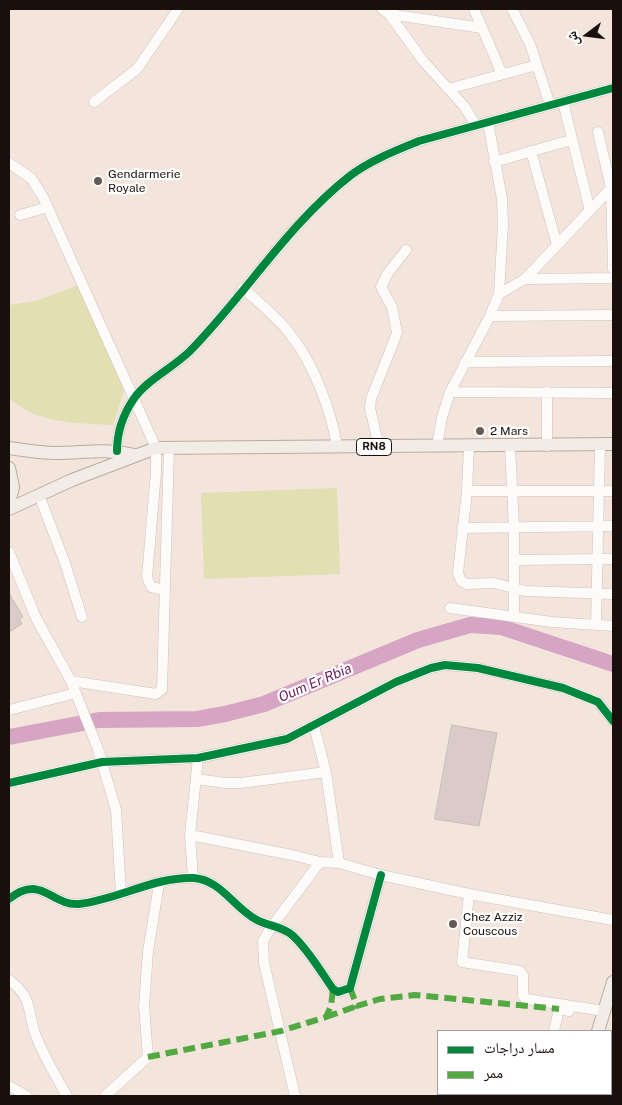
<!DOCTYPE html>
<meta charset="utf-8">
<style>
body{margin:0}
#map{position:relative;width:622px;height:1105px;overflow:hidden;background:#f3e4dc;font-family:"Public Sans","Noto Naskh Arabic",sans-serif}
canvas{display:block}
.frame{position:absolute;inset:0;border:10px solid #19100c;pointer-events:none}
.legend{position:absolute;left:437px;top:1030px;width:175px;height:65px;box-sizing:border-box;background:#fff;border:1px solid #a39f9e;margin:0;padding:6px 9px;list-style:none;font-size:15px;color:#19100c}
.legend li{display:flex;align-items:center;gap:10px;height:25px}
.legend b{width:25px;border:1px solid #a39f9e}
.north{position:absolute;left:562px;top:10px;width:50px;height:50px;-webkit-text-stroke:4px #fff;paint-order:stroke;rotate:255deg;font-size:14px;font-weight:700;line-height:20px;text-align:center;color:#19100c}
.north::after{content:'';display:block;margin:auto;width:18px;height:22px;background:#19100c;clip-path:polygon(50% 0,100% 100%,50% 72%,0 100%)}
</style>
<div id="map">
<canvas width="622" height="1105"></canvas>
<div class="frame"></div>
<ul class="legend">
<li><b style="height:6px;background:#00873e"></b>مسار دراجات</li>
<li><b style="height:6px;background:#52a841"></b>ممر</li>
</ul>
<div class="north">ش</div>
</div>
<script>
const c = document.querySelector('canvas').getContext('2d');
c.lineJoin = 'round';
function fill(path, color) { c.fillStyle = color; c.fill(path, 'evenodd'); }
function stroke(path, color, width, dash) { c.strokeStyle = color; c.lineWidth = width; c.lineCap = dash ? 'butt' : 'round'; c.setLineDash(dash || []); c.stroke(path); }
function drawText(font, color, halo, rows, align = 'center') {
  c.font = font + ' "Public Sans",sans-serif'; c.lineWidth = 4.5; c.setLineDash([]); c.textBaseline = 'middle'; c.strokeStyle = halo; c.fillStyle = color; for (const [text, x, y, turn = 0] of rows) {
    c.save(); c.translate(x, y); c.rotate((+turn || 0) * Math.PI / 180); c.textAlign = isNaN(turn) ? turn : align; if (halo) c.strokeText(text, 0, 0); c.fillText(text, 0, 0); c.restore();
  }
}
fill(new Path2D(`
 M81 284 125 388 113 425C76 423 38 424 9 398V305L36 301Z
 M337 488 340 574 204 579 201 493Z`), '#e2dfb2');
stroke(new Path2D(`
 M9 737 99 720 197 719 225 714 264 704 418 640 470 625 501 627 613 664`), '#d6a5c3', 16);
const building = new Path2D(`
 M9 593 23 617 19 619 22 624 9 632Z
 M452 725 497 733 479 826 435 819Z`);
fill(building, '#dacbc8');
stroke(building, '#c8bbb8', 1);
const minor = new Path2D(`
 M382 9 389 14 424 62 464 106 476 125
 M474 9 502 74
 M512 9 530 44 550 105
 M389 14 482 28
 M448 89 537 65
 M94 102 137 69 178 9
 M563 102 590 211
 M598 132 611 188 613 269
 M531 151 557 245
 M494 162 571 140
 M9 163 31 178 43 197 156 448V472L147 577 151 587 165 590
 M20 215 48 207
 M525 279 613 278
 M243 288C259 303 277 317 290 334 313 362 332 412 337 447
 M499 294 525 279 613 186
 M490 316 613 315
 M465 362 613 361
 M450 392 613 393
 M547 392V446
 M437 446 442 417 450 392 490 316 499 294 503 225 502 199 488 122
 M469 446 467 491 458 573 461 581 467 584 494 583 525 591 613 594
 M510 446 514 527V617
 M379 447 370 408 371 399 397 333 392 307 381 287 388 273 406 250
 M117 451C117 433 123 415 133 400 146 380 173 368 190 351 246 294 288 224 351 175 371 160 397 150 419 141L613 88
 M467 491H613
 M39 495 65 563 82 617
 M462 528 613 526
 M9 552 36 618 71 681 98 749 116 810 121 894
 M514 560 613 559
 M450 608 552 622 613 626
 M596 625 600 445
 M71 681 156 694 162 689 169 448
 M9 710 76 693
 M314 726 326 772 339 863
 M196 779 226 783H241L326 772
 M9 783 102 762 198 758 287 739 396 682 431 668 445 665 478 668 563 688 598 702 613 721
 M190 835 292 855 320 862 339 863 381 875 469 894 613 920
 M193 878 190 835 198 758
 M469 894 462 962 520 971 523 975V996L526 999 604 1011
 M9 899C41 873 51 906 79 904 117 900 156 876 194 878 221 880 235 909 257 920 268 926 282 926 292 935 308 949 321 972 333 989L338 992 350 988 381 875
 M9 980C36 999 26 1016 38 1041 46 1060 57 1078 67 1096
 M554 1031 559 1009 569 1011
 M9 1086 27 1096
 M105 1096 148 1057 144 1006 148 951 159 884
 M295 1096 264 963 263 941 272 926 320 862
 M542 1096 543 1094`);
const major = new Path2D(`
 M9 448C24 450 40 453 55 453 85 453 104 448 135 455
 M9 468 13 487 9 503
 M9 509 72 480 156 448 613 444
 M598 1031 613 982
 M578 1096 579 1094`);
stroke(minor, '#cec1bc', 11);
stroke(major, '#b9ac9f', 14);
stroke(minor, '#fdfbfa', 10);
stroke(major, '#f2ece6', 12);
stroke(new Path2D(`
 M350 988 357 1006 380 999 415 995 559 1009
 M326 1017 357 1006
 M148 1057 281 1031 326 1017 331 1006 333 989`), '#52a841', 6, [12, 6]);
stroke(new Path2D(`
 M117 451C117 433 123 415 133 400 146 380 173 368 190 351 246 294 288 224 351 175 371 160 397 150 419 141L613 88
 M9 783 102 762 198 758 287 739 396 682 431 668 445 665 478 668 563 688 598 702 613 721
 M9 899C41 873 51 906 79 904 117 900 156 876 194 878 221 880 235 909 257 920 268 926 282 926 292 935 308 949 321 972 333 989L338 992 350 988 381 875`), '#00873e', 8);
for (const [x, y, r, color] of [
 [98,181,5,"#655a55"],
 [480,431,5,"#655a55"],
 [453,924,5,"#655a55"]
]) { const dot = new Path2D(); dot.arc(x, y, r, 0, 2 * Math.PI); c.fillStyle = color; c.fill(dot); stroke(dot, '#fff', 2); }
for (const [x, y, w] of [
 [374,447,35]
]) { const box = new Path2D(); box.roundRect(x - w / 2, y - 8.5, w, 17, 4); c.fillStyle = '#fff'; c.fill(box); stroke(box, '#19100c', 1); }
drawText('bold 11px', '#19100c', null, [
 ["RN8",374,447]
]);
drawText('12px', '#19100c', '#fff', [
 ["Gendarmerie",108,174],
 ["Royale",108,188],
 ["2 Mars",490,431],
 ["Chez Azziz",463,917],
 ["Couscous",463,931]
], 'left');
drawText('italic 14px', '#6e235e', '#fff', [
 ["Oum Er Rbia",315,683,-23]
]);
</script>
